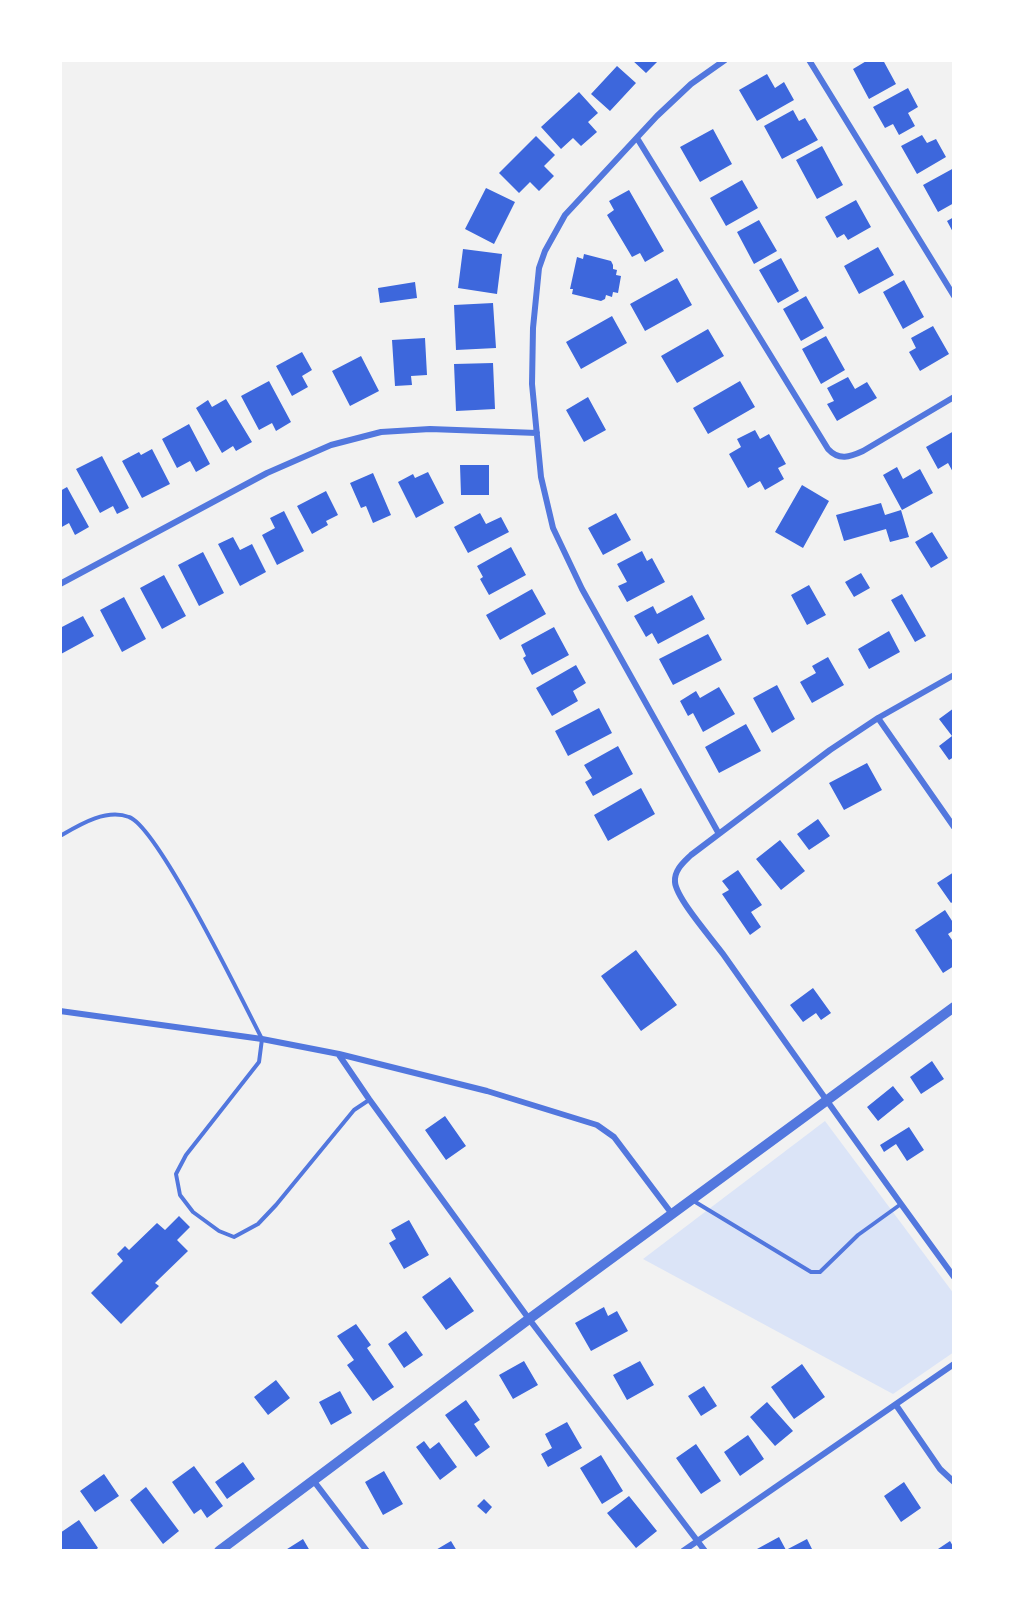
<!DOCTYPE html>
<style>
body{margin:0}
#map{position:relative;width:1014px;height:1611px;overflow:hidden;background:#f2f2f2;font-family:Rubik,sans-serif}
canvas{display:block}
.frame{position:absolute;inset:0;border:62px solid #fff;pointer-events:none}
</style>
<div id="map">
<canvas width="1014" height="1611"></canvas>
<div class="frame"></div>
</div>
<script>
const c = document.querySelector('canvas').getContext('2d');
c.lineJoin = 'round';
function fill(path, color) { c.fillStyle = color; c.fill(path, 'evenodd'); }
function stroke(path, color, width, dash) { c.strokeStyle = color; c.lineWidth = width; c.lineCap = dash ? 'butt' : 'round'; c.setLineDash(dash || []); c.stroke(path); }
fill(new Path2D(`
 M825 1121 954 1294V1352L893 1394 643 1259Z`), '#dbe4f7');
fill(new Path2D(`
 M632 60H659L646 73Z
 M868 60H883L896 84 869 99 853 69Z
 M617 66 636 83 610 111 591 94Z
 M767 74 775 88 784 82 794 100 757 121 739 90Z
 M908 88 918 107 908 113 915 126 899 135 893 124 885 128 873 107Z
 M579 92 598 113 588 122 597 132 581 146 573 138 561 149 541 127Z
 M793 110 799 121 805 118 818 140 782 159 764 126Z
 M713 129 732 164 700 182 680 147Z
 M922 135 927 143 936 139 946 157 917 174 901 146Z
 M536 136 555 155 544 166 554 176 539 191 530 182 519 193 499 173Z
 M822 146 843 185 817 199 796 160Z
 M954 168V203L938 212 923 185Z
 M742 180 758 208 726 226 710 198Z
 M486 188 515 202 494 244 465 229Z
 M629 190 664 251 645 262 640 253 632 257 607 215 614 210 609 201Z
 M856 200 871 227 848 240 844 234 837 238 825 217Z
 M954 217V234L947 221Z
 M759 220 777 251 754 264 737 232Z
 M878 247 894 275 859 294 844 266Z
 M463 249 502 254 497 294 458 288Z
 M584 254 611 261 613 265V269L617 270 616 275 621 276 618 293 613 292 612 297 606 295 605 299 601 301 572 294 573 289H570L577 257 583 259Z
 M781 258 799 291 778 303 759 270Z
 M677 278 692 305 645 331 630 304Z
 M904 280 924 317 903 329 883 292Z
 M415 282 417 298 380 303 378 288Z
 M806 296 824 328 801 341 783 309Z
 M493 303 496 348 456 350 454 305Z
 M612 316 627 343 581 369 566 342Z
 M933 326 949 354 920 371 909 352 916 348 911 338Z
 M708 329 724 356 677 383 661 356Z
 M826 336 845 370 821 384 802 349Z
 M425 338 427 375 411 376 412 385 395 386 392 340Z
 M302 352 312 370 302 376 308 387 292 396 276 366Z
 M361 356 379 391 350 406 332 371Z
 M493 363 495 409 456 411 454 364Z
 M848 377 855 389 867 382 877 398 837 421 827 404 834 401 827 388Z
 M269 381 291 422 276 431 272 423 259 430 241 396Z
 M740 381 755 407 708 434 693 408Z
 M588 397 606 430 584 442 566 410Z
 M226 399 252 442 236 451 233 446 222 453 196 408 208 400 212 407Z
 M189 424 210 464 196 472 190 461 177 468 162 439Z
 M755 430 760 439 769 434 786 464 778 468 784 479 765 490 760 481 748 488 729 454 741 447 737 439Z
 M954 431V474L948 463 938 469 926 447Z
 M152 449 170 484 142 498 122 461 139 452 141 455Z
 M102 456 129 508 117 514 113 506 100 513 76 469Z
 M460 465H489V495H461Z
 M897 467 903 479 920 469 933 493 902 510 883 475Z
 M428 472 444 503 416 518 398 482 413 474 415 478Z
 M373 473 391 515 373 523 366 506 361 508 350 483Z
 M802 485 829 501 803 548 775 532Z
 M67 487 89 527 75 535 69 523 60 528V491Z
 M326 491 338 515 326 521 328 525 312 534 297 506Z
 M881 503 885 515 901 510 909 537 890 542 886 529 844 541 836 515Z
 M284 511 304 551 277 565 262 535 275 528 270 518Z
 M480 513 486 524 501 517 509 532 468 553 454 527Z
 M616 513 631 540 603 555 588 528Z
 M932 532 948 558 931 568 915 542Z
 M233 537 240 550 252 544 266 572 240 586 218 544Z
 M511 547 526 575 489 595 480 579 483 577 477 566Z
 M642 551 647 561 652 558 665 582 627 602 618 586 627 582 617 564Z
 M203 552 224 593 199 606 178 565Z
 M861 573 870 588 854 597 845 582Z
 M164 575 186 616 162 629 140 588Z
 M809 585 826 615 807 625 791 595Z
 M532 589 546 614 500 640 486 615Z
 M902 594 926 636 915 642 891 600Z
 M692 595 705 619 658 644 652 633 646 637 634 616 653 606 657 614Z
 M124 597 146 639 122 652 100 610Z
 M83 616 94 636 61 654 60 628Z
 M554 627 569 655 532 675 523 658 526 656 521 645Z
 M889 631 900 652 869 669 858 649Z
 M708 634 722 660 673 685 659 659Z
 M828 657 844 685 812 703 800 682 816 673 812 666Z
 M576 665 586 683 573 691 578 701 552 716 536 688Z
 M777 685 795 719 772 733 753 698Z
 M719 687 735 714 703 732 693 713 688 716 680 701 696 691 700 698Z
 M599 708 612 733 568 756 555 731Z
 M954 708V757L949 760 939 746 952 736 939 719Z
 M746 724 761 751 719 773 705 747Z
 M618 746 633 774 593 796 585 782 592 778 584 765Z
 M867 763 882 790 844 810 829 783Z
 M641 788 655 814 608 841 594 815Z
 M818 819 830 836 809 850 797 834Z
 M780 840 805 871 781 890 756 859Z
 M738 870 762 905 751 912 761 927 750 935 722 894 729 890 722 881Z
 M954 872V901L951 903 937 883Z
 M945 910 954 924V930L948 934 954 943V966L943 973 915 930Z
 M636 950 677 1005 641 1031 601 976Z
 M813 988 831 1013 821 1020 816 1013 803 1022 790 1005Z
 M932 1061 944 1079 921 1094 910 1077Z
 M893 1086 904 1100 878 1121 867 1107Z
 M445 1116 466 1146 446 1160 425 1130Z
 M909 1127 924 1150 907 1161 896 1144 884 1152 880 1145Z
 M179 1216 190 1227 177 1240 188 1251 155 1283 159 1286 121 1324 91 1293 123 1261 117 1254 125 1246 129 1250 157 1223 165 1230Z
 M409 1220 429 1255 404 1269 389 1243 396 1239 391 1230Z
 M450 1277 474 1311 446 1330 422 1297Z
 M604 1307 608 1316 617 1311 628 1331 591 1351 575 1323Z
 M356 1324 371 1345 367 1348 394 1387 373 1401 347 1365 354 1360 337 1336Z
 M406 1331 423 1355 404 1368 388 1344Z
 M524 1361 538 1385 513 1399 499 1375Z
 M640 1361 654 1385 627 1400 613 1375Z
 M802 1364 825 1397 794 1419 771 1387Z
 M276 1380 290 1398 268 1415 254 1397Z
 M704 1386 717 1406 701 1416 688 1396Z
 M340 1391 352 1413 331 1425 319 1402Z
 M466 1400 480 1420 474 1424 490 1447 476 1457 445 1415Z
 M767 1402 793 1431 775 1446 750 1417Z
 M567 1422 582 1448 548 1467 541 1454 552 1448 545 1434Z
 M748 1435 764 1459 740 1476 724 1452Z
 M424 1441 430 1449 439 1442 457 1467 440 1480 416 1447Z
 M696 1444 721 1481 701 1494 676 1458Z
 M601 1455 623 1491 602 1504 580 1468Z
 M243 1462 255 1479 227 1499 215 1482Z
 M194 1466 223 1506 207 1518 201 1509 194 1514 172 1482Z
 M384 1471 403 1504 383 1515 365 1482Z
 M104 1474 119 1496 95 1512 80 1491Z
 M904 1482 921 1508 901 1522 884 1496Z
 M146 1487 179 1531 163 1544 130 1500Z
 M629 1496 657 1531 636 1548 607 1513Z
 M484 1499 492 1507 486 1514 477 1506Z
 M79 1520 98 1548 94 1551H60V1533Z
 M779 1537 786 1550 807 1539 813 1551H759L757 1549Z
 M303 1539 310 1551H284Z
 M451 1541 457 1551H434Z
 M950 1541 954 1548V1551H935Z`), '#3d67dc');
stroke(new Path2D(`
 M60 836C79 825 106 808 129 817 158 827 243 1002 262 1039L259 1062 186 1155 176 1174 180 1195 193 1212 219 1231 234 1237 258 1224 276 1205 354 1110 369 1100
 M692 1200 811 1272H820L858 1235 901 1204`), '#5277de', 4);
stroke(new Path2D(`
 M809 60 954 296
 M637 138 828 449C839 461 850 457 863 451L954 397
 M60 584 267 473 331 445 381 432 430 429 537 433
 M954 675 878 718 830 750 691 855C684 862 674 870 675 882 676 898 712 939 723 954 799 1062 876 1170 954 1277
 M878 718 954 827
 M719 834 582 589 553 528 541 477 532 384 533 328 539 268 545 251 565 215 657 116 691 84 725 60
 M60 1011 262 1039 339 1054 487 1091 597 1125 614 1137 672 1214
 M339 1055 369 1099 529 1319 705 1551
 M896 1405 940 1469 954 1482
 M313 1480 367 1551
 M683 1551 954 1364`), '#5277de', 6);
stroke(new Path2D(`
 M219 1551 529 1319 954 1007`), '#5277de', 10);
</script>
